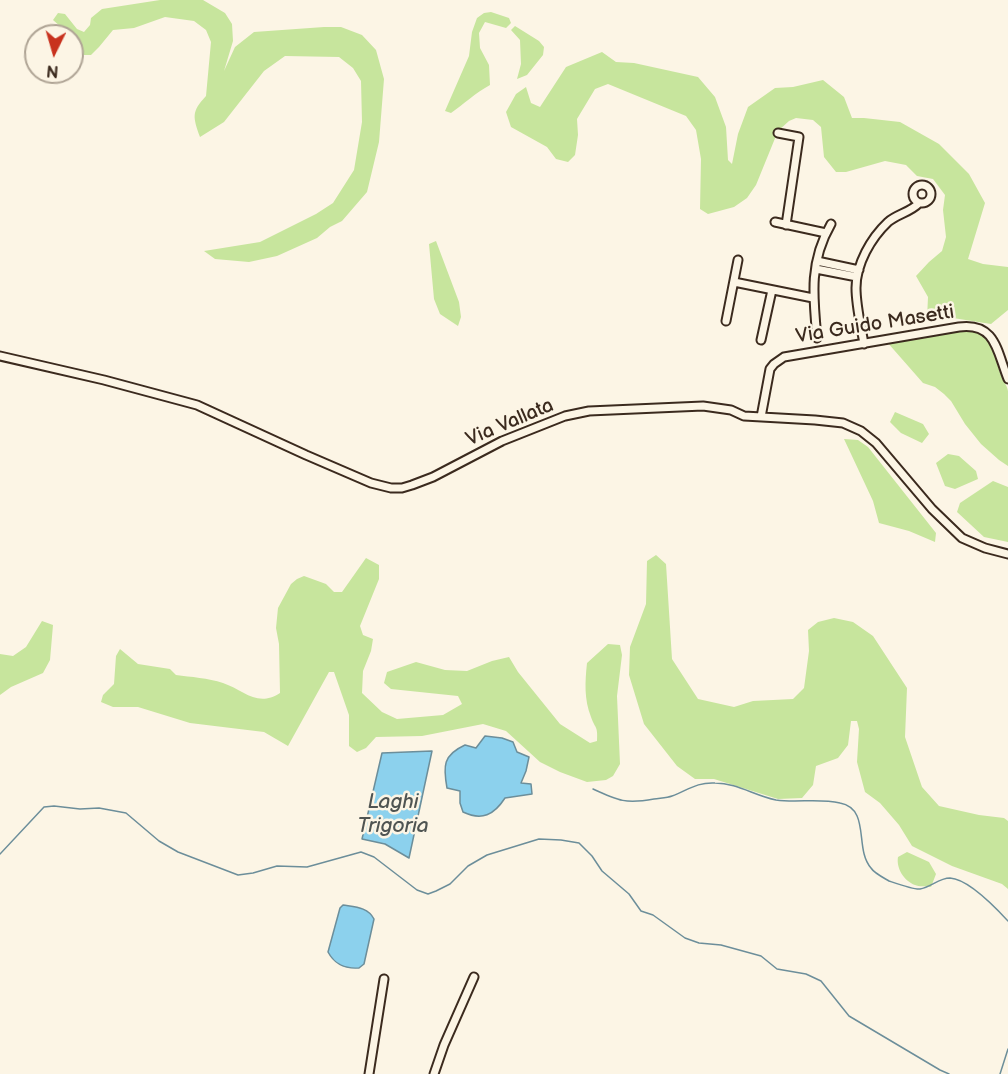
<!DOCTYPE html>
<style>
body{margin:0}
#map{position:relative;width:1008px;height:1074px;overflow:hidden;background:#fcf5e5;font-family:"Balsamiq Sans",sans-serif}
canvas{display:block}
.north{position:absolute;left:24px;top:24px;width:60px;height:60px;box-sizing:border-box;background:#fcf5e5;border:2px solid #afa495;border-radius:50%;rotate:185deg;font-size:16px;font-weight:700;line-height:24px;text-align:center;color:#3b2a1e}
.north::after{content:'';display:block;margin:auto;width:21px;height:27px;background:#c8321e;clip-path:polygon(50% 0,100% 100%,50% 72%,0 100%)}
</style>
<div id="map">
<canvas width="1008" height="1074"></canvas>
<div class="north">N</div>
</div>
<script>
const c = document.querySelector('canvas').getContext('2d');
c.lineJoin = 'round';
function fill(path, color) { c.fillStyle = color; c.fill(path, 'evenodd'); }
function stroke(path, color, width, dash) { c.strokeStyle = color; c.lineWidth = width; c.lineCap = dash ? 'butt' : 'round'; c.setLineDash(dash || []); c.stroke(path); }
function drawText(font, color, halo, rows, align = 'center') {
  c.font = font + ' "Balsamiq Sans",sans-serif'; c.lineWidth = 5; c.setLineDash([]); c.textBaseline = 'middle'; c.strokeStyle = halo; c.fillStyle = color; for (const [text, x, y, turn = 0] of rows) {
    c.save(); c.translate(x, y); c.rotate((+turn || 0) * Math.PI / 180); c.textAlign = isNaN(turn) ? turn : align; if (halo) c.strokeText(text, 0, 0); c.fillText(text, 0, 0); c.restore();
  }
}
fill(new Path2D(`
 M160 0H203L225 13 232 24 233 41 224 71 235 47 254 32 324 27H341L362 35 376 50 384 79 379 142 367 192 342 221 330 227 317 238 277 256 249 262 215 259 204 251 260 242 316 214 333 203 354 170 362 122 361 81 353 68 339 57 285 56 264 71 224 122 200 137C193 117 191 112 206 96L211 42 206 30 194 21 165 17 134 28 113 30 99 47 91 55H78L72 51V36H65L61 27 53 20 58 13 65 14 77 29 84 32 90 25 91 18 102 9Z
 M491 12 509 18 511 23 506 28 485 22 479 33 480 48 489 65 490 85C475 93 464 104 451 113L445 111 469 56 472 32 477 18 484 13Z
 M515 26 539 41 544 47 543 55 527 75 517 79 521 64 520 40 511 30Z
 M602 52 616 62 634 63 698 77 715 97 726 127 728 160 732 164 738 134 748 107 775 88 793 87 823 80 844 97 852 118H864L900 122 939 144 969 174 985 203 968 259 983 264 1008 267V310L991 324 953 318 927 319 928 297 916 276 929 262 942 251 946 237 943 210 945 195 933 179 917 176 906 165 885 161 846 172H836L824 157 821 127 813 120 796 118 789 121 778 131 756 185 747 198 734 207 708 214 700 209 701 159 696 130 686 116 608 84 595 89 577 119 578 135 575 155 568 162 556 159 547 147 511 127 506 112 516 94 526 87 531 103 540 107 566 67Z
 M436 241 459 302 461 317 458 326 440 314 434 299 429 244Z
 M968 330C993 332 994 356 1001 375 1003 381 1007 385 1008 391 1008 416 1008 441 1008 466L999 460 981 444 965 424 951 401 944 394 935 387 923 383 887 342Z
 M895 412 923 424 929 434 922 443 901 433 890 422Z
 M844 439 858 440 868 447 936 533 935 542 909 531 879 523 873 501Z
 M948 454 959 456 976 471 978 479 955 489 945 486 936 463Z
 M993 481 1008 487V542L984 537 957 512 960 503Z
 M656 555 666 564 672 659 698 699 734 707 753 701 793 699 804 688 809 651 808 630 818 622 834 618 853 622 873 636 907 688 905 737 922 787 939 806 979 815 1004 818 1008 821V889L1002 884 952 866 912 846 899 825 880 803 865 792 857 762 859 729 857 721H851L848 745 838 758 816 766 813 785 802 798 778 799 714 779H695L677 766 644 724 629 675 630 647 646 604 647 561Z
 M366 558 379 565V579L360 626 363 635 373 639 371 651 363 671 362 693 382 712 397 719 443 715 462 704 458 696 391 689 384 683 387 672 416 662 445 670 467 671 492 661 509 657 518 672 560 724 590 743 597 741C598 725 595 729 591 717 584 699 585 682 587 663L608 644 620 645 622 655 617 696 620 764 613 776 606 780 587 782 560 772 540 762 506 731 483 724 422 736 376 737 366 748 357 752 349 746V715L334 672H329L288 746 264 732 190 723 138 707H113L101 702 103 695 114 684 116 656 120 649 138 664 170 669 176 675C191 677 208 678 223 683 244 690 257 708 280 693L279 644 276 628 278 608 291 584 297 579 304 576 326 584 334 592H342Z
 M42 621 53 625 50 660 43 673 11 687 0 695V654L13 656 26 647Z
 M907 852 929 862 936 874 931 887C926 886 919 887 915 885 904 881 896 868 898 857Z`), '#c7e59d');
const water = new Path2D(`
 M485 736 502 738 513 742 517 752 529 757 526 771 521 783 531 784 532 794 505 798C494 815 482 821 463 812L460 803V791L447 788C443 766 443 755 465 745L476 748Z
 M432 751 409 858 385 844 362 839 382 753Z
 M343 905C355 907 368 907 374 919L364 964 359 968C345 969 335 965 328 952L340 908Z`);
fill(water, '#8cd1ed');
stroke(water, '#6c8e9a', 1.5);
stroke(new Path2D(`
 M593 789C619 801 626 804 654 799 660 798 667 798 672 796 688 790 697 782 715 783 737 783 755 796 776 800 797 803 819 798 840 803 871 809 854 849 871 868 874 873 884 878 889 881 895 883 915 890 920 889 931 887 939 878 950 878 968 879 996 908 1008 921
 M0 854 44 807 54 806 80 809 99 808 126 813 159 841 178 852 238 875 253 873 277 866 307 867 361 852 374 857 417 890 428 894 436 891 450 884 468 866 487 855 539 839 561 840 579 843 592 856 602 871 629 894 641 911 653 915 685 938 699 943 721 945 761 956 777 969 806 974 821 981 849 1016 940 1070 949 1074
 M1000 1074 1008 1049`), '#6c8e9a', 1.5);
const street = new Path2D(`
 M778 133 799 137 786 225
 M913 194a9 9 0 1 1 18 0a9 9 0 1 1-18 0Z
 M775 222 826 233
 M817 261 859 270
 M816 269 857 277
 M734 282 813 298
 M726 321 738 260
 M817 338C813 296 809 262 831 224
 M761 340 772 290
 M864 344C861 326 856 306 856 288 856 264 871 238 888 222 897 214 911 212 919 203
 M0 356 104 380 197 405 306 455 371 483 391 488H402L412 485 433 477 502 441 565 416 589 411 703 406 731 410 744 416 815 420 843 423 861 431 876 443 932 509 962 538 985 548 1008 554
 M761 417 770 369 774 364 784 357 959 327C996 322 997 352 1008 379
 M369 1074 384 979
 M434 1074 444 1045 474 977`);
stroke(street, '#3b2a1e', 11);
stroke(street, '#fcf5e5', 7);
drawText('20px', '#3b2a1e', '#fcf5e5', [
 ["Via Guido Masetti",875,325,-9],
 ["Via Vallata",510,423,-23]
]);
drawText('italic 21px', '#4f5452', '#fcf5e5', [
 ["Laghi",393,803],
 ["Trigoria",393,827]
]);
</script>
